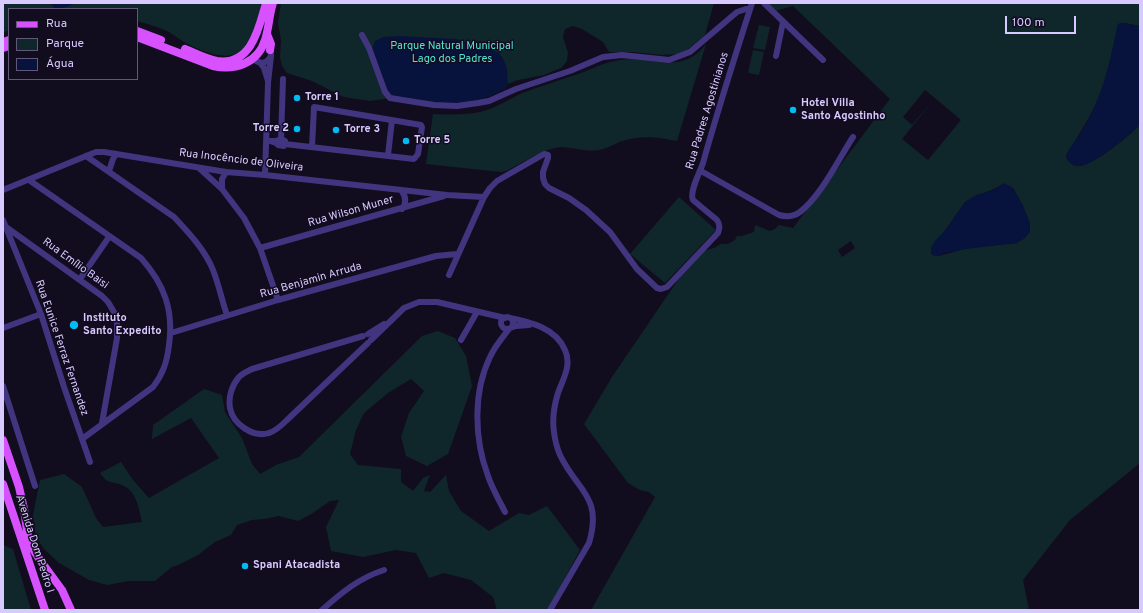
<!DOCTYPE html>
<meta charset="utf-8">
<style>
body{margin:0}
#map{position:relative;width:1143px;height:613px;overflow:hidden;background:#120c1f;font-family:Overpass,sans-serif}
canvas{display:block}
.frame{position:absolute;inset:0;border:4px solid #d8caff;pointer-events:none}
.legend{position:absolute;left:8px;top:8px;width:130px;height:72px;box-sizing:border-box;background:#120c1f;border:1px solid #615879;margin:0;padding:5px 7px;list-style:none;font-size:12px;color:#d8caff}
.legend li{display:flex;align-items:center;gap:8px;height:20px}
.legend b{width:20px;border:1px solid #615879}
.scale{position:absolute;left:1005px;top:16px;width:71px;height:18px;box-sizing:border-box;border:2px solid #d8caff;border-top:0;padding-left:5px;font-size:12px;line-height:14px;white-space:nowrap;color:#d8caff;-webkit-text-stroke:3px #120c1f;paint-order:stroke}
</style>
<div id="map">
<canvas width="1143" height="613"></canvas>
<div class="frame"></div>
<ul class="legend">
<li><b style="height:5px;background:#d751ff"></b>Rua</li>
<li><b style="height:11px;background:#0f272a"></b>Parque</li>
<li><b style="height:11px;background:#07133d"></b>Água</li>
</ul>
<div class="scale">100 m</div>
</div>
<script>
const c = document.querySelector('canvas').getContext('2d');
c.lineJoin = 'round';
function fill(path, color) { c.fillStyle = color; c.fill(path, 'evenodd'); }
function stroke(path, color, width, dash) { c.strokeStyle = color; c.lineWidth = width; c.lineCap = dash ? 'butt' : 'round'; c.setLineDash(dash || []); c.stroke(path); }
function drawText(font, color, halo, rows, align = 'center') {
  c.font = font + ' Overpass,sans-serif'; c.lineWidth = 3; c.setLineDash([]); c.textBaseline = 'middle'; c.strokeStyle = halo; c.fillStyle = color; for (const [text, x, y, turn = 0] of rows) {
    c.save(); c.translate(x, y); c.rotate((+turn || 0) * Math.PI / 180); c.textAlign = isNaN(turn) ? turn : align; if (halo) c.strokeText(text, 0, 0); c.fillText(text, 0, 0); c.restore();
  }
}
fill(new Path2D(`
 M3 3H262C259 17 256 31 248 44 235 66 202 52 184 42 179 39 174 35 169 32 158 27 148 24 137 21V9H9V30L3 33Z
 M281 3H714L705 35 686 51 679 54 661 55 634 52H609L603 42 582 29 573 26 565 29 563 37 568 53 567 61 561 68 544 75 518 80 508 84 505 88 490 96 390 98 370 101 344 97 312 81 287 73 282 66 280 58 281 40 278 23Z
 M766 3H1140V26L1125 23 1118 24C1114 42 1111 62 1106 79 1097 106 1082 130 1067 154L1066 157C1069 161 1072 166 1078 166 1092 167 1130 135 1140 125V463L1070 520 1023 580 1029 610H591L655 497 649 492 640 490 628 483 584 424 612 377 684 271 700 252 714 248 721 244H728L735 240 737 236H742L754 232 755 225 770 231 775 229 779 225 793 228 890 99 793 6 775 11ZM925 90 935 98 912 125 903 117ZM935 98 961 120 928 160 902 139ZM1004 184 1013 188 1023 206 1030 224 1017 243C1000 245 981 246 964 249 956 251 940 257 934 256L935 241 944 232 965 202ZM851 241 855 248 842 257 838 250Z
 M759 25 770 27 765 50 753 48Z
 M706 44 677 141C654 137 642 135 619 142 613 145 606 149 599 150 586 152 576 148 563 147 548 146 520 164 506 171L501 172 426 164 433 114C450 115 468 115 484 111 497 107 508 100 520 94 540 86 561 80 581 73 592 69 603 63 615 61 648 53 681 78 706 44Z
 M753 50 764 52 759 75 748 73Z
 M679 197 716 230 665 283 630 254Z
 M438 331 455 338 466 356 472 386 448 454 427 466 406 456 401 437 409 413 424 391 411 379 388 393 364 413 356 430 350 454 358 465 401 469V482L413 491 423 478 430 475 424 491 430 492 446 475 449 491 461 511 489 531 519 513 529 515 547 506 580 550 548 610H497L493 597 471 580 444 573 429 578 416 553 396 550 363 557 331 551 326 527 339 500 330 501 313 513 298 521 279 516 264 519 252 520 237 525 231 535 215 542 198 555 178 565 172 567 155 581H129L107 585 89 580 59 563 44 549 36 537 33 515 40 480 64 474 82 487 96 518 103 527 142 522C139 510 137 492 124 486 112 480 109 486 100 473L121 462 133 480 149 498 219 458 191 418 152 439 153 425 204 389 222 395 225 412 242 438 252 464 260 474 276 465 299 457 422 336Z
 M3 545 13 549 31 610H3Z`), '#0f272a');
fill(new Path2D(`
 M50 3H77L60 9H55Z
 M1122 23 1140 26V125C1130 135 1091 167 1078 166 1074 166 1070 163 1067 160 1064 152 1075 142 1079 136 1102 100 1109 65 1118 24Z
 M400 36 456 39 491 49 499 53 504 60 507 69 508 85 505 88 490 96 474 102 457 105 390 98 372 49 375 41 383 37Z
 M1004 183 1013 188 1023 206 1030 224V232L1025 238 1017 243 966 249 945 253 938 256H934L931 254V248L935 241 944 232 965 202 976 195 993 190Z`), '#07133d');
stroke(new Path2D(`
 M764 3 823 60
 M362 35 369 48 385 92 390 98 434 105 457 106 478 103 489 101 516 89 570 71 603 57 622 55 669 60 690 52 737 12 746 9H750
 M776 56 783 22
 M253 59C260 64 266 65 271 56
 M261 64 264 68 268 81
 M281 139 283 79
 M281 139 285 141 284 146 278 145 276 143 270 141H276Z
 M285 144 414 159 418 154 422 127 421 125 314 107 312 147
 M388 155 392 120
 M86 156 174 217C189 233 205 250 213 270 219 285 222 301 227 315
 M199 168 222 189 244 218 260 248 278 300
 M109 171 113 159 116 154
 M701 171 779 215C786 217 793 217 800 212 821 196 838 160 853 137
 M265 175 268 83 271 56V52L269 47
 M29 180 141 258C164 284 174 310 169 345 167 362 163 374 153 387L82 439
 M222 189V179L226 172
 M3 190 86 156 96 152H104L226 172 265 175 447 195 484 197
 M401 190C406 196 407 202 402 209
 M3 220 41 314 64 387 90 462
 M6 227 102 296 108 302 114 312 117 323V338L102 423
 M260 248 444 196
 M449 275 484 197 490 188 497 181 544 154 548 155V158L543 172V178L545 184 549 188 569 198 586 210 610 232 637 269 657 288 661 289 667 287 718 233C720 228 720 224 717 220L693 200C689 192 700 172 703 163 718 109 735 56 752 3
 M80 279 109 237
 M501 323a6 6 0 1 1 12 0a6 6 0 1 1-12 0Z
 M510 318C530 322 556 328 565 350 572 365 563 379 558 393 554 406 552 419 554 432 555 440 557 448 560 455 577 491 603 496 589 543L550 610
 M3 328 41 314
 M510 328 516 326 529 325
 M171 333 278 300 436 256 457 254
 M368 334 384 324
 M363 336 252 369C248 371 243 373 239 377 232 385 228 397 230 408 233 424 253 438 269 433 276 431 282 425 287 420L368 343
 M371 340 404 308 419 302H437L505 318
 M461 340 477 312
 M3 386 35 486
 M505 512C499 500 492 488 488 476 474 439 473 392 490 357 495 346 502 338 509 329
 M322 610C341 593 359 578 384 570`), '#423580', 6);
stroke(new Path2D(`
 M137 31 161 40
 M267 34 271 44 270 50
 M137 37 213 66C235 71 258 63 265 40 269 28 269 15 273 3
 M3 42 9 40
 M3 48 9 46
 M185 49C195 53 206 59 217 61 252 66 259 27 266 3
 M3 440 19 487 24 509 27 531 31 546 40 560 62 590 71 610
 M3 484 45 610`), '#d751ff', 8);
for (const [x, y, r, color] of [
 [297,98,4,"#00baf5"],
 [793,110,4,"#00baf5"],
 [297,129,4,"#00baf5"],
 [336,130,4,"#00baf5"],
 [406,141,4,"#00baf5"],
 [74,325,5,"#00baf5"],
 [245,566,4,"#00baf5"]
]) { const dot = new Path2D(); dot.arc(x, y, r, 0, 2 * Math.PI); c.fillStyle = color; c.fill(dot); stroke(dot, '#120c1f', 1.5); }
drawText('11px', '#53e2d3', '#120c1f', [
 ["Parque Natural Municipal",452,47],
 ["Lago dos Padres",452,60]
]);
drawText('bold 11px', '#d8caff', '#120c1f', [
 ["Torre 1",305,98],
 ["Hotel Villa",801,104],
 ["Santo Agostinho",801,117],
 ["Torre 2",289,129,"right"],
 ["Torre 3",344,130],
 ["Torre 5",414,141],
 ["Instituto",83,319],
 ["Santo Expedito",83,332],
 ["Spani Atacadista",253,566]
], 'left');
drawText('11px', '#d8caff', '#120c1f', [
 ["Rua Padres Agostinianos",708,111,-73],
 ["Rua Inocêncio de Oliveira",241,161,7],
 ["Rua Wilson Muner",351,212,-16],
 ["Rua Emílio Baisi",75,264,36],
 ["Rua Benjamin Arruda",311,281,-16],
 ["Rua Eunice Ferraz Fernandez",61,348,71],
 ["Avenida Dom Pedro I",34,544,72]
]);
</script>
